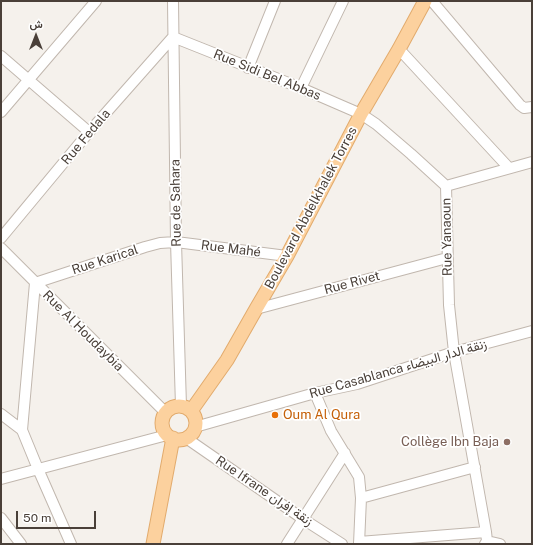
<!DOCTYPE html>
<meta charset="utf-8">
<style>
body{margin:0}
#map{position:relative;width:533px;height:545px;overflow:hidden;background:#f5f1ec;font-family:"Public Sans",Vazirmatn,sans-serif}
canvas{display:block}
.frame{position:absolute;inset:0;border:2px solid #4a4039;pointer-events:none}
.north{position:absolute;left:16px;top:16px;width:40px;height:40px;-webkit-text-stroke:3px #fff;paint-order:stroke;rotate:0deg;font-size:11px;font-weight:700;line-height:16px;text-align:center;color:#4a4039}
.north::after{content:'';display:block;margin:auto;width:14px;height:18px;background:#4a4039;clip-path:polygon(50% 0,100% 100%,50% 72%,0 100%)}
.scale{position:absolute;left:16px;top:511px;width:80px;height:18px;box-sizing:border-box;border:2px solid #4a4039;border-top:0;padding-left:5px;font-size:12px;line-height:14px;white-space:nowrap;color:#4a4039;-webkit-text-stroke:3px #fff;paint-order:stroke}
</style>
<div id="map">
<canvas width="533" height="545"></canvas>
<div class="frame"></div>
<div class="north">ش</div>
<div class="scale">50 m</div>
</div>
<script>
const c = document.querySelector('canvas').getContext('2d');
c.lineJoin = 'round';
function stroke(path, color, width, dash) { c.strokeStyle = color; c.lineWidth = width; c.lineCap = dash ? 'butt' : 'round'; c.setLineDash(dash || []); c.stroke(path); }
function drawText(font, color, halo, rows, align = 'center') {
  c.font = font + ' "Public Sans",Vazirmatn,sans-serif'; c.lineWidth = 3.5; c.setLineDash([]); c.textBaseline = 'middle'; c.strokeStyle = halo; c.fillStyle = color; for (const [text, x, y, turn = 0] of rows) {
    c.save(); c.translate(x, y); c.rotate((+turn || 0) * Math.PI / 180); c.textAlign = isNaN(turn) ? turn : align; if (halo) c.strokeText(text, 0, 0); c.fillText(text, 0, 0); c.restore();
  }
}
const minor = new Path2D(`
 M173 1 176 242 181 406
 M432 1 520 105 524 108 532 107
 M399 49 509 168
 M1 56 89 132
 M248 68 275 1
 M301 88 343 1
 M1 112 96 1
 M446 186 449 305 454 352 486 532 487 541 485 544
 M446 186 532 162
 M1 238 89 132 173 37 301 88 361 114 376 124 411 154 446 186
 M1 248 165 412
 M256 309 447 258
 M315 393 331 431 359 477 361 498 359 544
 M1 414 22 430 38 469 71 544
 M195 427 315 393 357 384 454 352 532 331
 M22 430 35 283 145 247 160 243 176 242 287 256
 M186 438 303 519 342 544
 M1 479 167 435
 M361 498 475 467
 M1 518 21 544
 M487 541 500 544
 M359 542 486 532
 M287 544 345 453`);
const major = new Path2D(`
 M162 423a17 17 0 1 1 34 0a17 17 0 1 1-34 0Z
 M191 411 227 360 256 309 287 256 361 114 399 49 425 1
 M153 544 173 438`);
stroke(minor, '#c1b7ae', 12);
stroke(major, '#e2ab6d', 15);
stroke(minor, '#fff', 10);
stroke(major, '#fcd19e', 13);
for (const [x, y, r, color] of [
 [275,415,4,"#e8710a"],
 [507,442,4,"#8d6e63"]
]) { const dot = new Path2D(); dot.arc(x, y, r, 0, 2 * Math.PI); c.fillStyle = color; c.fill(dot); stroke(dot, '#fff', 1.5); }
drawText('13px', '#4a4039', '#fff', [
 ["Rue Sidi Bel Abbas",267,75,22],
 ["Rue Fedala",86,137,-50],
 ["Rue de Sahara",176,203,-91],
 ["Boulevard Abdelkhalek Torres",311,208,-62],
 ["Rue Yanaoun",447,237,-91],
 ["Rue Mahé",231,249,7],
 ["Rue Karical",105,260,-18],
 ["Rue Rivet",352,283,-15],
 ["Rue Al Houdaybia",83,331,45],
 ["Rue Casablanca زنقة الدار البيضاء",398,369,-16],
 ["Rue Ifrane زنقة إفران",264,491,34]
]);
drawText('13px', '#c56008', '#fff', [
 ["Oum Al Qura",283,415]
], 'left');
drawText('13px', '#785e54', '#fff', [
 ["Collège Ibn Baja",499,442]
], 'right');
</script>
